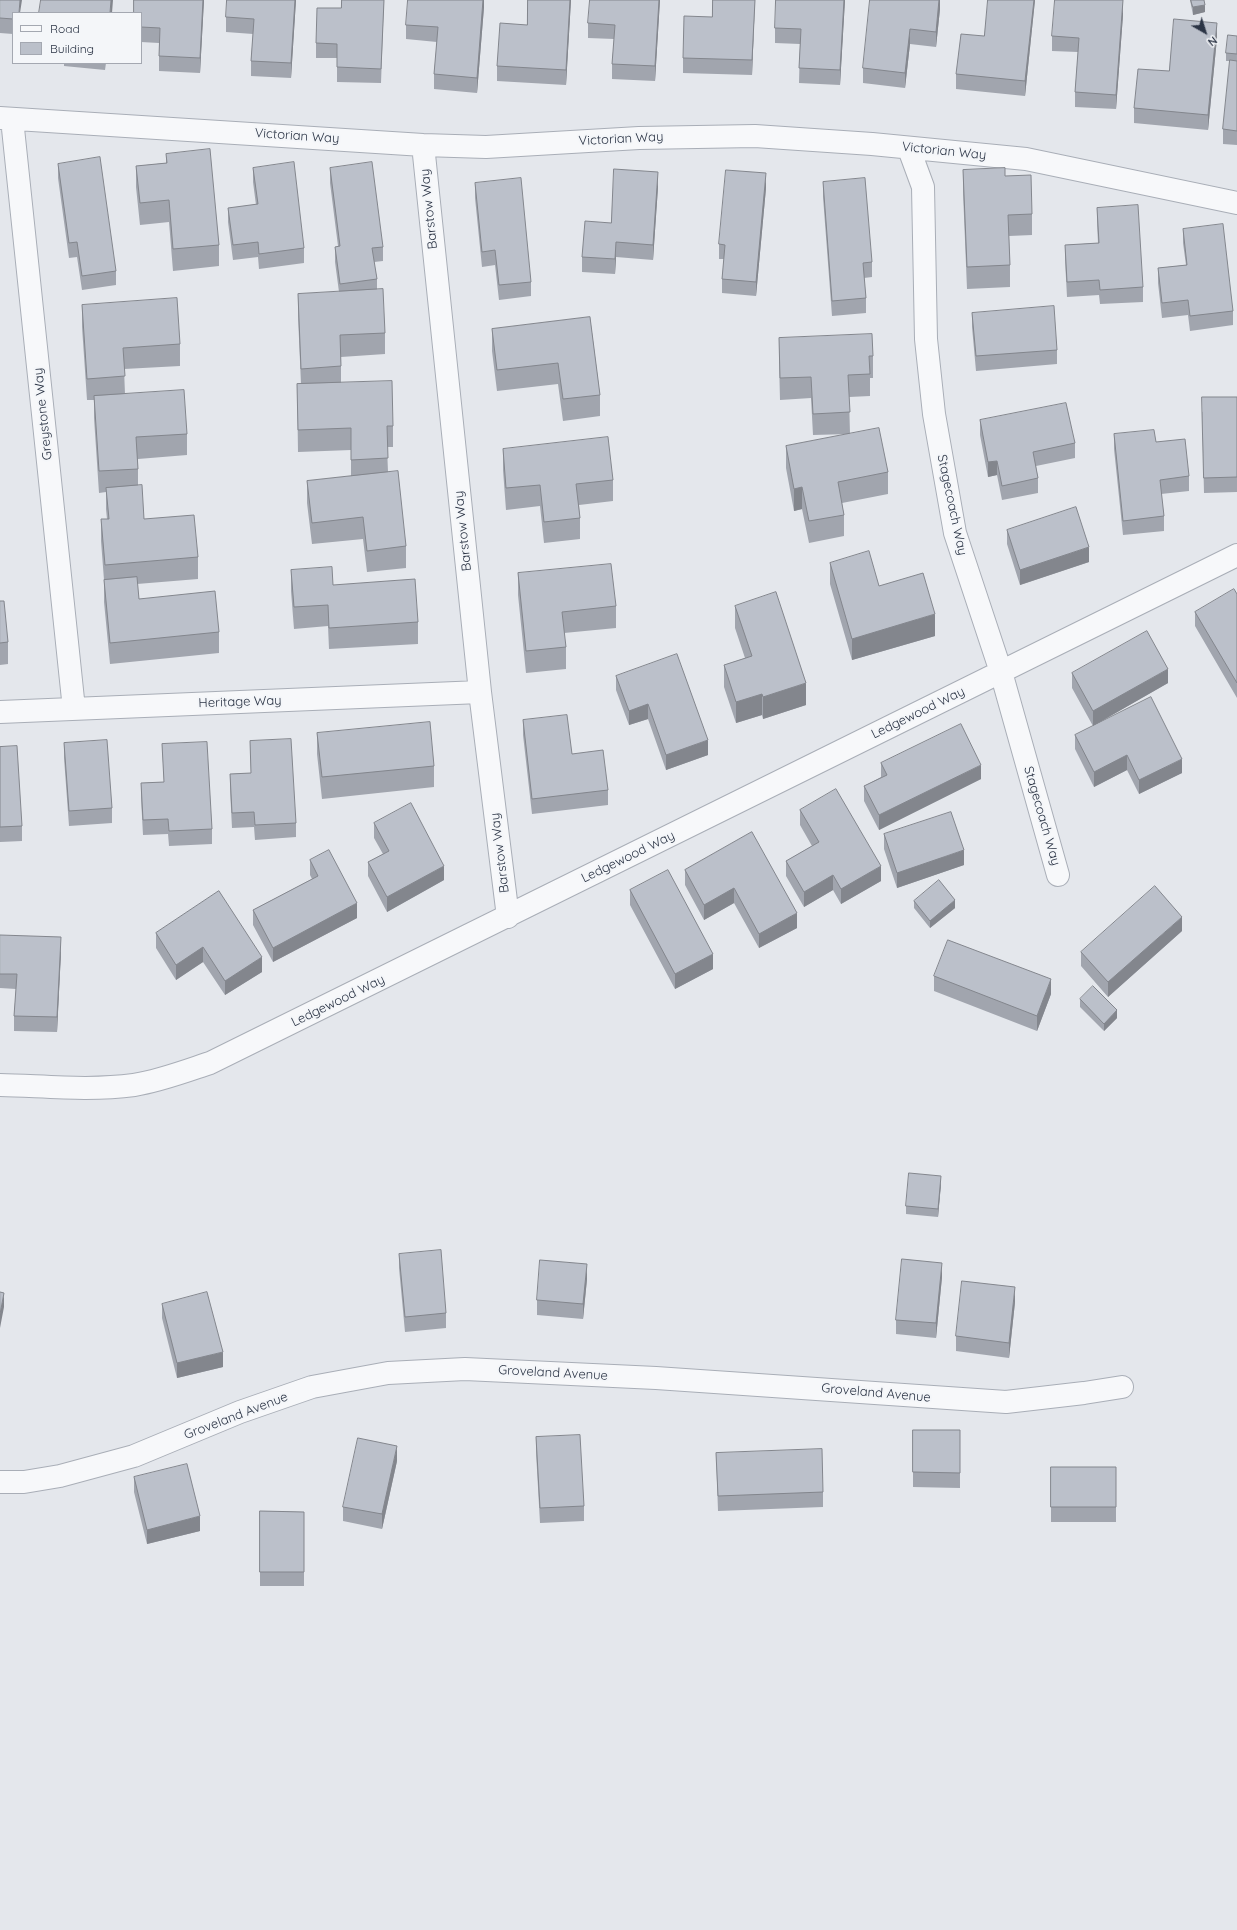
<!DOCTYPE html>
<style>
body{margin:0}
#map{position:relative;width:1237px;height:1930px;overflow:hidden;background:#e4e7ec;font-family:Quicksand,sans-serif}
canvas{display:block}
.legend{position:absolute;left:12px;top:12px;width:130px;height:52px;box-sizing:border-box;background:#f4f6f9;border:1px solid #a4a8b1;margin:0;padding:5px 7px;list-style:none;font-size:12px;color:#2b3445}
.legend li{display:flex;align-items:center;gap:8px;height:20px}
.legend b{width:20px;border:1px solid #a4a8b1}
.north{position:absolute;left:1185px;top:12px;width:40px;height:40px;-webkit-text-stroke:3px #f4f6f9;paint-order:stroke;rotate:141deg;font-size:11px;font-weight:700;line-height:16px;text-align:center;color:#2b3445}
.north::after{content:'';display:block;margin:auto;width:14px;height:18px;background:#2b3445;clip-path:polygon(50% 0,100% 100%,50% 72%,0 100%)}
</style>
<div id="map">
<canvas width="1237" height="1930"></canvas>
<ul class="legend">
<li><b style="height:5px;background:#f7f8fa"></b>Road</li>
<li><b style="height:11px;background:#bbc0ca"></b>Building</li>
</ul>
<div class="north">N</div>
</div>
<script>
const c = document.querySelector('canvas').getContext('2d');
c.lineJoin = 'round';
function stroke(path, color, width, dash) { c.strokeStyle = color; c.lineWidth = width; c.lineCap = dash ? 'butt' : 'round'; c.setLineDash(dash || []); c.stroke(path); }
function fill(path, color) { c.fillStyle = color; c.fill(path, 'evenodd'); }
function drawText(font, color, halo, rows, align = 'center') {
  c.font = font + ' Quicksand,sans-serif'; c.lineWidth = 4; c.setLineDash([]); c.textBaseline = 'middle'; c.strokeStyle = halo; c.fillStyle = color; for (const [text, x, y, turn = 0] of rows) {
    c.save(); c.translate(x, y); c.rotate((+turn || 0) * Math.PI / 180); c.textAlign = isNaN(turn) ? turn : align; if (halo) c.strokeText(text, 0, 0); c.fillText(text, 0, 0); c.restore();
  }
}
const minor = new Path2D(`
 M0 118 423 145 486 147 639 138 755 136 872 144 1026 159 1237 203
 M12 119 74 709
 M423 145 480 692 508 917
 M909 149 923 187 926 339 934 414 955 533 1001 672 1058 875
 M0 712 480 692
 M0 1085C44 1086 90 1091 134 1085 160 1081 186 1071 210 1063L1237 555
 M0 1482H24L60 1476 134 1456 240 1412 312 1387 388 1373 465 1369 656 1378 1006 1402 1084 1393 1122 1387`);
stroke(minor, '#a9aeb7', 24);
stroke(minor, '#f7f8fa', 22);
fill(new Path2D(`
 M0 0 13 13V34L0 33Z
 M134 0H204L200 73 159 71V43L141 42V13Z
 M296 0 291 78 251 76V61L253 34 226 32V17Z
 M342 0H384L381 83 337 82V58H316V43L341 8Z
 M484 0V7L477 93 434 89V74L437 42 406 39V25Z
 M528 0H571L566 85 497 81V66L527 25Z
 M660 0 655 81 612 79V64L614 39 588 38V23Z
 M755 0 752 75 683 73V58L712 17Z
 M845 0 840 85 799 83 800 44 775 43V28Z
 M940 0V9L936 47 910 44 905 88 863 83V68Z
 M1035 0 1025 96 956 89V74L984 36Z
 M1190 0H1204L1205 12 1193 15Z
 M1123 15 1116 109 1075 107V92L1078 52 1052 51V36Z
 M1237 36V145L1223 144V129L1230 61H1226V53Z
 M1217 38 1208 130 1134 123V108L1169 71Z
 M64 63H106L105 70 64 66Z
 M166 154 219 245V266L173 271 169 222 140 225 136 187V166L166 163Z
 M58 164 116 271V285L82 290 77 257 69 258 58 178Z
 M253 168 304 248V263L259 269 258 257 233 260 228 222V208L256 205 253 182Z
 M330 168 383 247V261L374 262 377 279V290L385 333V354L341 357V383L393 426V447H387L388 472 406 546V568L367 572 363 539 312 544 307 503V481L351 476V450L298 452 297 384H301L298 316V294L339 292 335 262V247L338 246 330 183Z
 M963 170 1005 176 1032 214V235L1009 236 1010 265V287L967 289 963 192Z
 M823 182 872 262V277L864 278 866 298V313L832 316 823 197Z
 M475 183 531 282V296L499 300 495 265 482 267 475 198Z
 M658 187 653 260 616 257 615 274 582 272V257L611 223Z
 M766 188 756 296 722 293V279L724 259H719V244Z
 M1097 208 1143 287V302L1100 304 1099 295 1067 297 1065 260V245L1098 243 1097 222Z
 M1183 229 1233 311V325L1190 331 1188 315 1162 318 1158 283V268L1186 265 1183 243Z
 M82 305 180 344V366L124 369 125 394 187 434V455L138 459V485L144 519 198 557V579L137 584 139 599 219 632V653L110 664 104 602V580L101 541V519H107L106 509V492L99 493 94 418V400H87L82 327Z
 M972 313 1057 350V364L976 371 972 327Z
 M590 317 600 395V416L563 421 558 384 497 391 492 351V329Z
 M779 338 873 356V378H870V396L849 397 850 434 888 472V494L842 503 844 515V536L809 543 802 509 794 511 786 468V446L849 434 813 435 811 398 780 400 779 360Z
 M1237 397V492L1204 493 1202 412Z
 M980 420 1075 443V458L1036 466 1038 478V493L1002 500 997 475 988 477 980 435Z
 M1114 434 1156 442 1189 476V491L1161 494 1164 516V531L1123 535 1114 449Z
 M503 449 613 480V501L579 505 580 518V539L544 543 540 506 506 510 503 470Z
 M1007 530 1089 562 1020 585 1007 544Z
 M830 563 879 586 935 636 852 660 830 584Z
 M291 570 333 585 418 622V644L329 649 328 626 294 629 291 591Z
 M518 573 616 606V628L564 633 566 647V669L526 673 518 595Z
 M1237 594V698L1195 626V612Z
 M0 601 8 642V664L0 665Z
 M735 606 806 705 763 719 762 715 736 723 724 687V665L745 658 735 628Z
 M1072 673 1168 683 1093 726 1072 688Z
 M616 676 708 755 666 770 648 719 629 725 616 690Z
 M523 720 572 754 608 790V805L532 814 523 735Z
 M317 733 434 766V787L322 799 317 754Z
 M1075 735 1182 773 1139 794 1127 770 1094 787 1075 749Z
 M250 741 296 823V837L255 840 254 827 232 828 230 789V774L251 773Z
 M64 743 112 808V823L69 826 64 758Z
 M162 744 212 829V844L169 846 168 834 143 835 141 798V783L164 782Z
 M0 747 22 826V841L0 842Z
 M881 763 981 779 879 830 864 801V786L881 777Z
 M800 810 881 881 841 904 833 890 804 907 786 876V861L812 846 800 825Z
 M374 823 444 880 387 912 368 876V862L383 854 374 838Z
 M752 832 797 928 759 948 734 903 704 920 685 885V870Z
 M884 834 964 865 897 888 884 849Z
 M310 860 357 918 273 962 253 925V910L312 879 310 875Z
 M630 890 713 969 675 989 630 905Z
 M219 891 262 972 225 995 203 962 176 980 156 948V933Z
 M914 901 955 908 930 928 914 908Z
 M1182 931 1108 997 1081 966V952Z
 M0 935 61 952 57 1032 14 1031V1016L16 989 0 988Z
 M934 976 1051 994 1037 1031 934 991Z
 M1080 999 1117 1018 1104 1031 1080 1007Z
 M941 1184 938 1217 906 1214V1206Z
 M399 1254 446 1313V1328L405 1332 399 1268Z
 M942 1277 936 1338 896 1334V1320Z
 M587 1279 583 1319 537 1315V1300Z
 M1015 1302 1009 1358 956 1351V1336Z
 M162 1304 223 1367 177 1378 162 1318Z
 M913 1430H960V1488L913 1487Z
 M536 1437 584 1506V1521L540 1523 536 1452Z
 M716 1453 823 1492V1507L718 1511Z
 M397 1461 382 1529 343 1521V1507Z
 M1051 1467H1116V1522H1051Z
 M134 1477 200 1531 147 1544 134 1492Z
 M260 1511 304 1512V1586H260Z`), '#a1a5ae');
fill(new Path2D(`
 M20 0H22L20 13H19Z
 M111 0H113L112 13H110Z
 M203 0H204L200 73V58Z
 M295 0H296L291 78V63Z
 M483 0H484V7L477 93V78Z
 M570 0H571L566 85V70Z
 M659 0H660L655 81V66Z
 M755 0 752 75V60Z
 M844 0H845L840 85V70Z
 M939 0H940V9L936 47V32Z
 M1034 0H1035L1025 96V81Z
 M1123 0V15L1116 109V95Z
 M1205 5V12L1193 15V7Z
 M1217 23V38L1208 130V115Z
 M910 29V44L905 88V73Z
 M658 172V187L653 260V245Z
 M766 173V188L756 296V282Z
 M616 242V257L615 274V259Z
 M997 461V475L988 477V462Z
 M802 487V509L794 511V489Z
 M1089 547V562L1020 585V570Z
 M935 614V636L852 660V639Z
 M1168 669V683L1093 726V711Z
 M806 683V705L763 719V697Z
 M762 694V715L736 723V702Z
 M648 704V719L629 725V711Z
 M708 740V755L666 770V755Z
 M1127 755V770L1094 787V772Z
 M1182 759V773L1139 794V780Z
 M981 765V779L879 830V815Z
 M964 850V865L897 888V873Z
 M444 866V880L387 912V897Z
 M881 866V881L841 904V889Z
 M833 875V890L804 907V892Z
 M734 888V903L704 920V905Z
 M955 900V908L930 928V921Z
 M357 903V918L273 962V948Z
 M797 913V928L759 948V934Z
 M1182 917V931L1108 997V982Z
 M61 937V952L57 1032V1017Z
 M203 947V962L176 980V965Z
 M713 954V969L675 989V974Z
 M262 957V972L225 995V981Z
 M1051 979V994L1037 1031V1016Z
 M1117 1010V1018L1104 1031V1024Z
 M941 1176V1184L938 1217V1209Z
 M942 1263V1277L936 1338V1323Z
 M587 1264V1279L583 1319V1304Z
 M1015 1287V1302L1009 1358V1343Z
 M4 1293V1307L0 1328V1314Z
 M223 1352V1367L177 1378V1363Z
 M397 1446V1461L382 1529V1514Z
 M200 1516V1531L147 1544V1530Z`), '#83868d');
const building = new Path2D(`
 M0 0H20L19 13H13V19L0 18Z
 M41 0H111L110 13H39Z
 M134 0H203L200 58 159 56 160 28 141 27V13H134Z
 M227 0H295L291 63 251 61 254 19 226 17Z
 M342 0H384L381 69 337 67V44L316 43 317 8H341Z
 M408 0H483L477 78 434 74 438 27 406 25Z
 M528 0H570L566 70 497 66 500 23 527 25Z
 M590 0H659L655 66 612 64 615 25 588 23Z
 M713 0H755L752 60 683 58 684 16 712 17Z
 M776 0H844L840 70 799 68 801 29 775 28Z
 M870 0H939L936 32 910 29 905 73 863 68Z
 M988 0H1034L1025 81 956 74 961 34 984 36Z
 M1055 0H1123L1116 95 1075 92 1079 38 1052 36Z
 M1191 0H1204L1205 5 1193 7Z
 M1174 19 1217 23 1208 115 1134 108 1138 69 1169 71Z
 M1228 35 1237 36V54L1226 53Z
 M1230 60 1237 61V131L1223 129Z
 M210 149 219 245 173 249 169 200 140 203 136 166 167 163 166 154Z
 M100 157 116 271 82 276 77 242 69 243 58 164Z
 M294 162 304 248 259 254 258 242 233 245 228 208 258 204 253 168Z
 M372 162 383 247 372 248 377 279 340 284 335 247 340 246 330 168Z
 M1005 168V176L1031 175 1032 214 1008 215 1010 265 967 267 963 170Z
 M614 169 658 172 653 245 616 242 615 259 582 257 585 221 611 223Z
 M726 170 766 173 756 282 722 279 725 245 719 244Z
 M521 178 531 282 499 285 495 250 482 252 475 183Z
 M865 178 872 262 863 263 866 298 832 301 823 182Z
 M1138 205 1143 287 1100 290 1099 280 1067 282 1065 245 1099 243 1097 208Z
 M1223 224 1233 311 1190 316 1188 300 1162 303 1158 268 1187 265 1183 229Z
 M383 289 385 333 340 335 341 366 301 369 298 294Z
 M177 298 180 344 123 348 125 376 87 379 82 305Z
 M1054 306 1057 350 976 356 972 313Z
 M590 317 600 395 563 399 558 363 497 370 492 329Z
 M872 334 873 356H869L870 374 848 375 850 412 813 414 811 377 780 378 779 338Z
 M392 381 393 426H387L388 458 351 460V428L298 430 297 384Z
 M184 390 187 434 136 437 138 469 99 471 94 396Z
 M1202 397H1237V477L1204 478Z
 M1066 403 1075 443 1033 452 1038 478 1002 486 997 461 988 462 980 420Z
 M879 428 888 472 838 482 844 515 809 521 802 487 794 489 786 446Z
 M1154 430 1156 442 1185 439 1189 476 1160 480 1164 516 1123 521 1114 434Z
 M608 437 613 480 576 484 580 518 544 522 540 485 506 488 503 449Z
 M398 471 406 546 367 551 363 517 312 523 307 481Z
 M142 485 144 519 194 515 198 557 105 565 101 519H109L106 488Z
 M1076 507 1089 547 1020 570 1007 530Z
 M869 551 879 586 923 573 935 614 852 639 830 563Z
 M611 564 616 606 562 612 566 647 526 651 518 573Z
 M332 567 333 585 415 579 418 622 329 628 328 605 294 607 291 570Z
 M137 577 139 599 215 591 219 632 110 643 104 580Z
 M1234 589 1237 594V683L1195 612Z
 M776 592 806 683 763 697 762 694 736 702 724 665 752 656 735 606Z
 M0 601H4L8 642 0 643Z
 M1147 631 1168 669 1093 711 1072 673Z
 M677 654 708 740 666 755 648 704 629 711 616 676Z
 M1151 697 1182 759 1139 780 1127 755 1094 772 1075 735Z
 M567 715 572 754 603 750 608 790 532 799 523 720Z
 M430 722 434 766 322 777 317 733Z
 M961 724 981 765 879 815 864 786 887 775 881 763Z
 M291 739 296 823 255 825 254 812 232 813 230 774 251 773 250 741Z
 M107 740 112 808 69 811 64 743Z
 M207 742 212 829 169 831 168 819 143 820 141 783 164 782 162 744Z
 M17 746 22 826 0 827V747Z
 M836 789 881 866 841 889 833 875 804 892 786 861 819 842 800 810Z
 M411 803 444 866 387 897 368 862 389 851 374 823Z
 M951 812 964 850 897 873 884 834Z
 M752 832 797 913 759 934 734 888 704 905 685 870Z
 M329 850 357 903 273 948 253 910 318 876 310 860Z
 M668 870 713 954 675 974 630 890Z
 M939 880 955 900 930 921 914 901Z
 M1155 886 1182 917 1108 982 1081 952Z
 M219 891 262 957 225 981 203 947 176 965 156 933Z
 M0 935 61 937 57 1017 14 1016 17 974H0Z
 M948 940 1051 979 1037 1016 934 976Z
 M1093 986 1117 1010 1104 1024 1080 999Z
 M909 1173 941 1176 938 1209 906 1206Z
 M441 1250 446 1313 405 1317 399 1254Z
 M902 1259 942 1263 936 1323 896 1320Z
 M540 1260 587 1264 583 1304 537 1300Z
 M962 1281 1015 1287 1009 1343 956 1336Z
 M0 1292 4 1293 0 1314Z
 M207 1292 223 1352 177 1363 162 1304Z
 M913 1430H960V1473L913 1472Z
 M580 1435 584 1506 540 1508 536 1437Z
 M358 1438 397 1446 382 1514 343 1507Z
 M822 1449 823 1492 718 1496 716 1453Z
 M187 1464 200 1516 147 1530 134 1477Z
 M1051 1467H1116V1507H1051Z
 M260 1511 304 1512V1572H260Z`);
fill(building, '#bbc0ca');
stroke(building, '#83868d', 1);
drawText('13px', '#2b3445', '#f4f6f9', [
 ["Victorian Way",297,136,4],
 ["Victorian Way",621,139,-3],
 ["Victorian Way",944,151,6],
 ["Barstow Way",429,209,-96],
 ["Greystone Way",43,414,-96],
 ["Stagecoach Way",952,505,78],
 ["Barstow Way",463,531,-96],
 ["Heritage Way",240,702,-2],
 ["Ledgewood Way",918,713,-26],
 ["Stagecoach Way",1042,816,74],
 ["Barstow Way",500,853,-97],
 ["Ledgewood Way",628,857,-26],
 ["Ledgewood Way",338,1001,-26],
 ["Groveland Avenue",553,1373,3],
 ["Groveland Avenue",876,1393,5],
 ["Groveland Avenue",236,1416,-21]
]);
</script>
